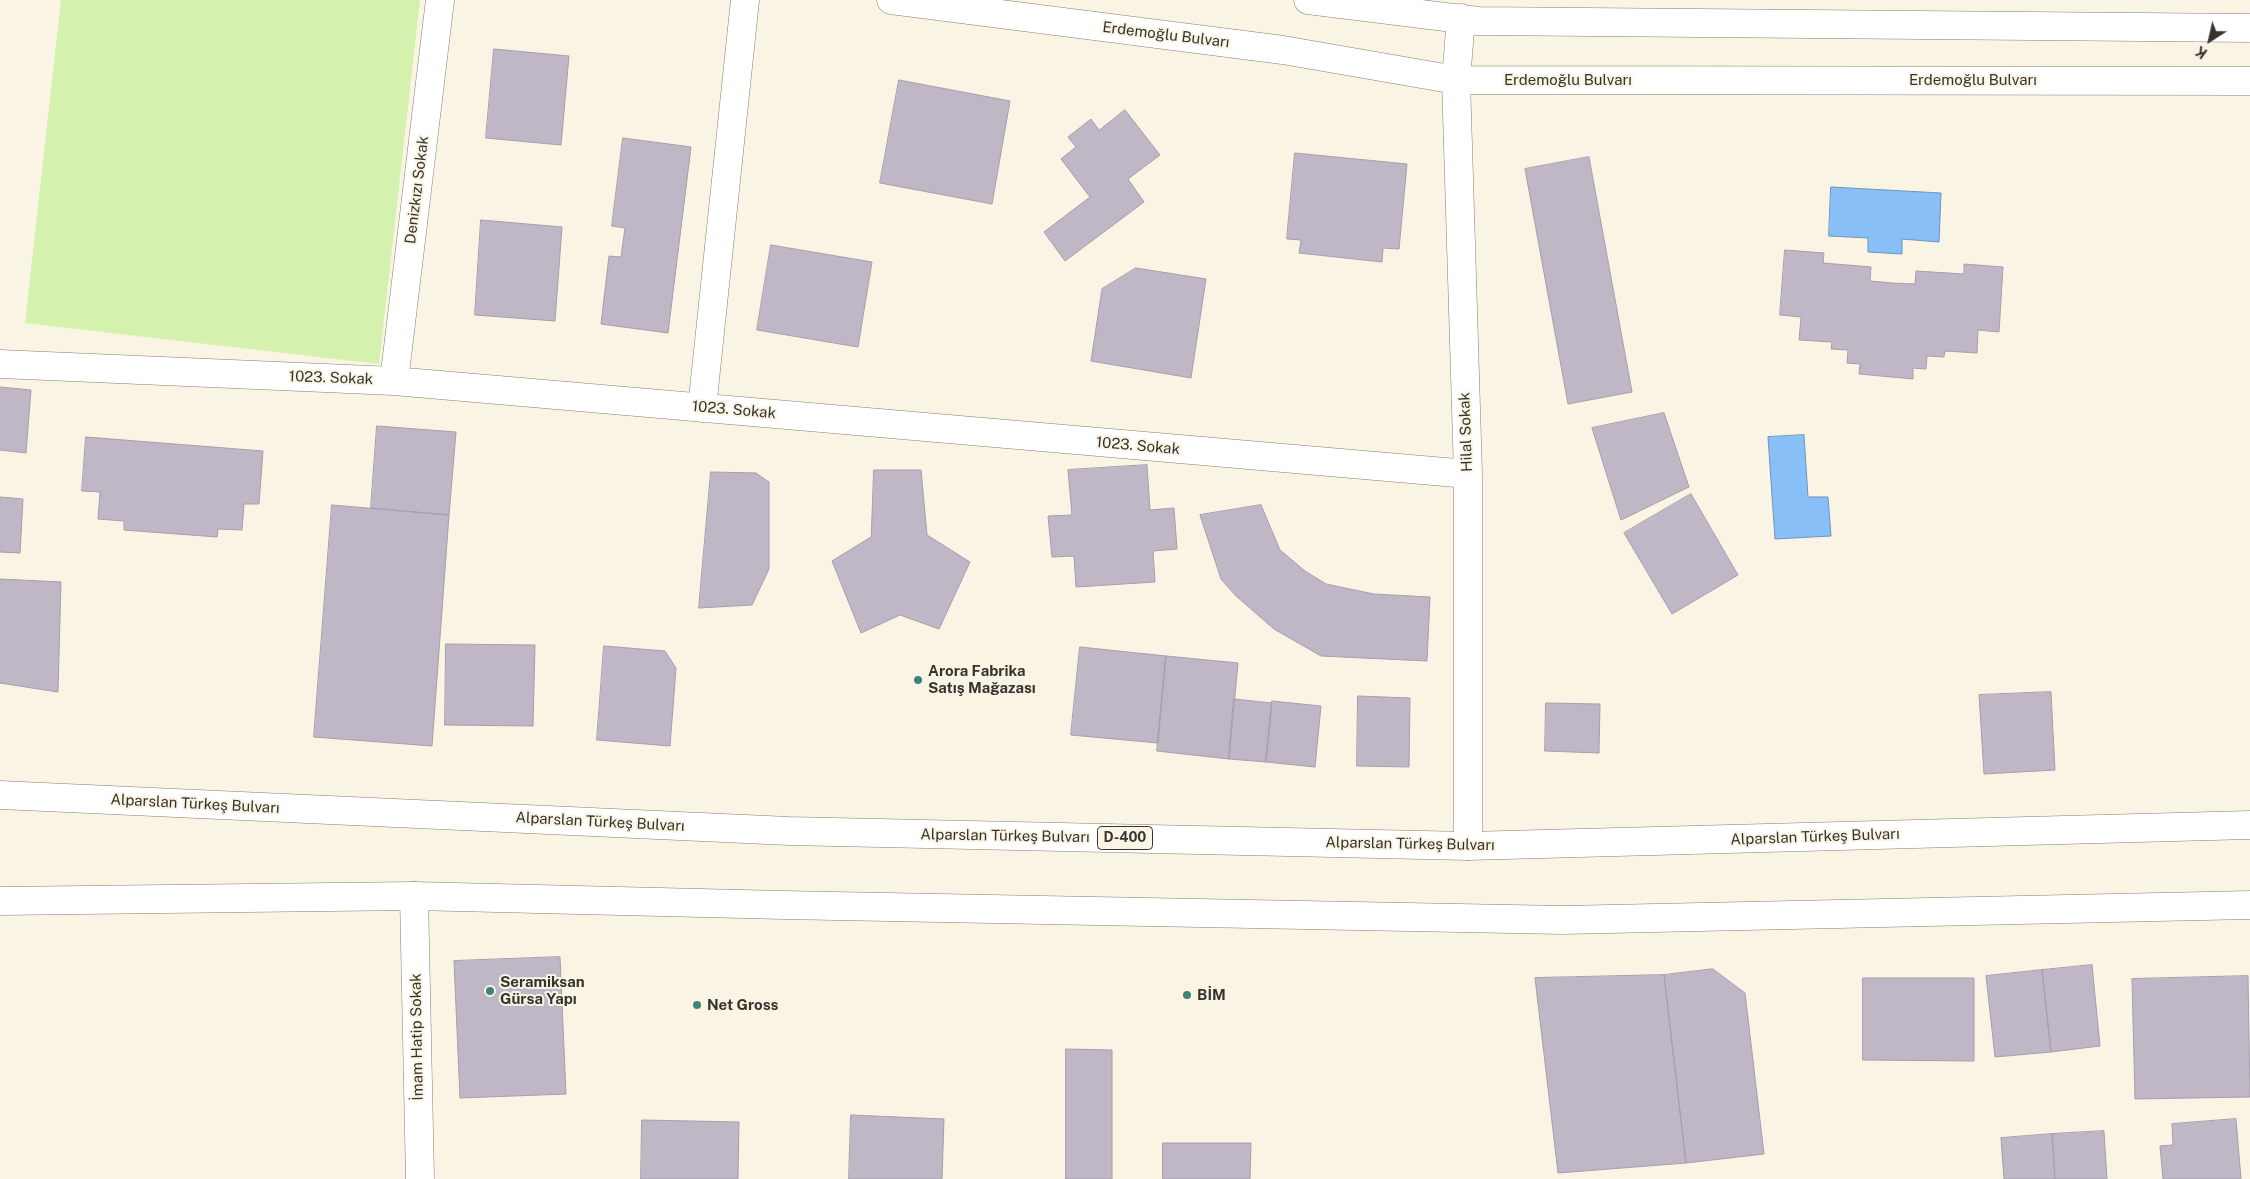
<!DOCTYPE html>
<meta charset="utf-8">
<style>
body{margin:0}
#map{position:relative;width:2250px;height:1179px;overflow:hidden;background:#f9f4e4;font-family:"Public Sans",sans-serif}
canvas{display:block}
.north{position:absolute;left:2185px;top:15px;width:50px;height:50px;-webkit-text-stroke:4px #f9f4e4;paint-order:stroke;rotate:215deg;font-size:14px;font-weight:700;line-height:20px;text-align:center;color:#35332d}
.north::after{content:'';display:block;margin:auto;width:18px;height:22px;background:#35332d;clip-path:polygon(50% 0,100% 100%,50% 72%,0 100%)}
</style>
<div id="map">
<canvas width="2250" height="1179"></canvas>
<div class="north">K</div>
</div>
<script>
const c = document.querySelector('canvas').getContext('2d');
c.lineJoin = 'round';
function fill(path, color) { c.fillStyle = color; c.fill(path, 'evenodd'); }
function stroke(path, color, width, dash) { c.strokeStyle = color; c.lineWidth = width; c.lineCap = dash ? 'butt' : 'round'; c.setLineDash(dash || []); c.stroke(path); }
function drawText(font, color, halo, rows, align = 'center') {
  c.font = font + ' "Public Sans",sans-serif'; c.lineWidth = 4; c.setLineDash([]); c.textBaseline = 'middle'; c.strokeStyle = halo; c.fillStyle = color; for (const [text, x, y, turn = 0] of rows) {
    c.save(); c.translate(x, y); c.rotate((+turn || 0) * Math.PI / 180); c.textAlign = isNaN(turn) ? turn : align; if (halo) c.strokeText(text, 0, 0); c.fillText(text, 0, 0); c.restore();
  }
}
fill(new Path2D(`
 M61 0H420L379 364 25 323Z`), '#d5f1ae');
const water = new Path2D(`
 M1831 187 1941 193 1939 242 1902 239V254L1868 252V238L1829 236Z
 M1804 435 1808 497H1828L1831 536 1775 539 1768 437Z`);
fill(water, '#87bff6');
stroke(water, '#6e95ba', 1);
const building = new Path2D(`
 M494 49 569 56 561 145 486 138Z
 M899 80 1010 101 992 204 880 183Z
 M1125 110 1160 155 1128 179 1144 202 1065 261 1044 232 1090 197 1061 159 1076 147 1068 137 1091 119 1099 130Z
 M623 138 691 147 668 333 601 324 609 256 621 257 625 228 612 226Z
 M1295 153 1407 164 1399 249 1383 248 1382 262 1299 253 1301 240 1287 239Z
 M1589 157 1632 392 1568 404 1525 169Z
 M481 220 562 227 555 321 475 315Z
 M771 245 872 262 858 347 757 330Z
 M1785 250 1824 253 1823 263 1871 267 1870 281 1892 283 1915 284 1916 271 1964 274V264L2003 267 1999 332 1978 330 1977 353 1945 351 1944 357 1927 356 1926 369 1913 368V379L1859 374 1860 364 1847 363 1848 350 1831 349 1832 342 1799 340 1801 317 1780 315Z
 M1136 268 1206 279 1191 378 1091 361 1102 289Z
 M0 387 31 390 26 453 0 450Z
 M1664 413 1689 487 1621 520 1592 428Z
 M377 426 456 432 449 515 371 508Z
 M86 437 263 451 259 504H244L242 530 218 529 217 537 124 530V521L98 519 100 492 82 491Z
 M1147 465 1150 510 1174 508 1177 549 1153 551 1155 582 1076 587 1074 556 1052 557 1048 516 1072 515 1068 470Z
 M874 470H921L927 535 970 562 939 629 900 615 861 633 832 561 871 537Z
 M711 472 756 473 769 482V569L752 605 699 608Z
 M1691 494 1738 575 1672 614 1624 533Z
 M0 497 23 499 20 553 0 552Z
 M332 505 449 515 432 746 314 737Z
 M1261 505 1280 550 1305 571 1326 584 1374 594 1430 597 1427 661 1321 656 1274 629 1236 596 1221 579 1200 515Z
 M0 579 61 582 58 692 0 683Z
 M446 644 535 645 533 726 445 725Z
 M604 646 665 651 676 668 670 746 597 740Z
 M1080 647 1166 656 1158 743 1071 735Z
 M1166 656 1238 663 1229 759 1157 751Z
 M2051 692 2055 770 1984 774 1979 695Z
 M1358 696 1410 698 1409 767 1357 766Z
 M1234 699 1272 703 1266 762 1229 759Z
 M1272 701 1321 706 1315 767 1266 762Z
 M1546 703 1600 704 1599 753 1545 751Z
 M560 957 566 1094 460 1098 454 961Z
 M2092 965 2100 1046 2051 1052 2042 970Z
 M1713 969 1745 993 1764 1154 1686 1163 1664 975Z
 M2042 970 2051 1052 1995 1057 1986 976Z
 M1664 975 1686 1163 1558 1173 1535 978Z
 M2248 976 2250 1097 2135 1099 2132 979Z
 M1863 978H1974V1061L1863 1060Z
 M1066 1049 1112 1050V1179H1066Z
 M851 1115 944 1119 942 1179H849Z
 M2236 1119 2241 1179H2163L2160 1146 2173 1145 2172 1124Z
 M642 1120 739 1122 738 1179H641Z
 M2104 1131 2107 1179H2055L2052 1134Z
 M2052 1134 2055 1179H2004L2001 1138Z
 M1163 1143H1251L1250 1179H1163Z`);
fill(building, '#bfb7c5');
stroke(building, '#a69eac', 1);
const minor = new Path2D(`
 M891 0 1283 50 1456 80 2250 81
 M1308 0 1478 21 2250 28
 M1461 18 1456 80 1468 474V846
 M0 364 394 381 1468 474
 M394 381 440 0
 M702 408 745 0
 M414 896 420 1179`);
const highway = new Path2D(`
 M0 795 789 831 1468 846 2250 825
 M0 901 414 896 783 905 1563 920 2250 905`);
stroke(minor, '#847f71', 29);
stroke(highway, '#847f71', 29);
stroke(minor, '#fff', 28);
stroke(highway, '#fff', 28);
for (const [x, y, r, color] of [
 [918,680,5,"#3f8377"],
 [490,991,5,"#3f8377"],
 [1187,995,5,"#3f8377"],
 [697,1005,5,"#3f8377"]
]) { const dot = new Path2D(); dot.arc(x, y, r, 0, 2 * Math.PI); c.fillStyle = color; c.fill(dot); stroke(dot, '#f9f4e4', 2); }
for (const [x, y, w] of [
 [1125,838,55]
]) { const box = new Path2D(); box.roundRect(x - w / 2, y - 11.5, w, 23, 4); c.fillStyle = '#f9f4e4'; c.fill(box); stroke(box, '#35332d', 1); }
drawText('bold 14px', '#35332d', null, [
 ["D-400",1125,838]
]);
drawText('15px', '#35332d', '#f9f4e4', [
 ["Erdemoğlu Bulvarı",1166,35,7],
 ["Erdemoğlu Bulvarı",1568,80],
 ["Erdemoğlu Bulvarı",1973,80],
 ["Denizkızı Sokak",417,190,-83],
 ["1023. Sokak",331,378,2],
 ["1023. Sokak",734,410,5],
 ["Hilal Sokak",1466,432,-92],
 ["1023. Sokak",1138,446,5],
 ["Alparslan Türkeş Bulvarı",195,804,3],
 ["Alparslan Türkeş Bulvarı",600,822,3],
 ["Alparslan Türkeş Bulvarı",1005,836,1],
 ["Alparslan Türkeş Bulvarı",1815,837,-2],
 ["Alparslan Türkeş Bulvarı",1410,844,1],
 ["İmam Hatip Sokak",417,1037,-91]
]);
drawText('bold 15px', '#35332d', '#f9f4e4', [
 ["Arora Fabrika",928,671],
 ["Satış Mağazası",928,688],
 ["Seramiksan",500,982],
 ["Gürsa Yapı",500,999],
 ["BİM",1197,995],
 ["Net Gross",707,1005]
], 'left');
</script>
